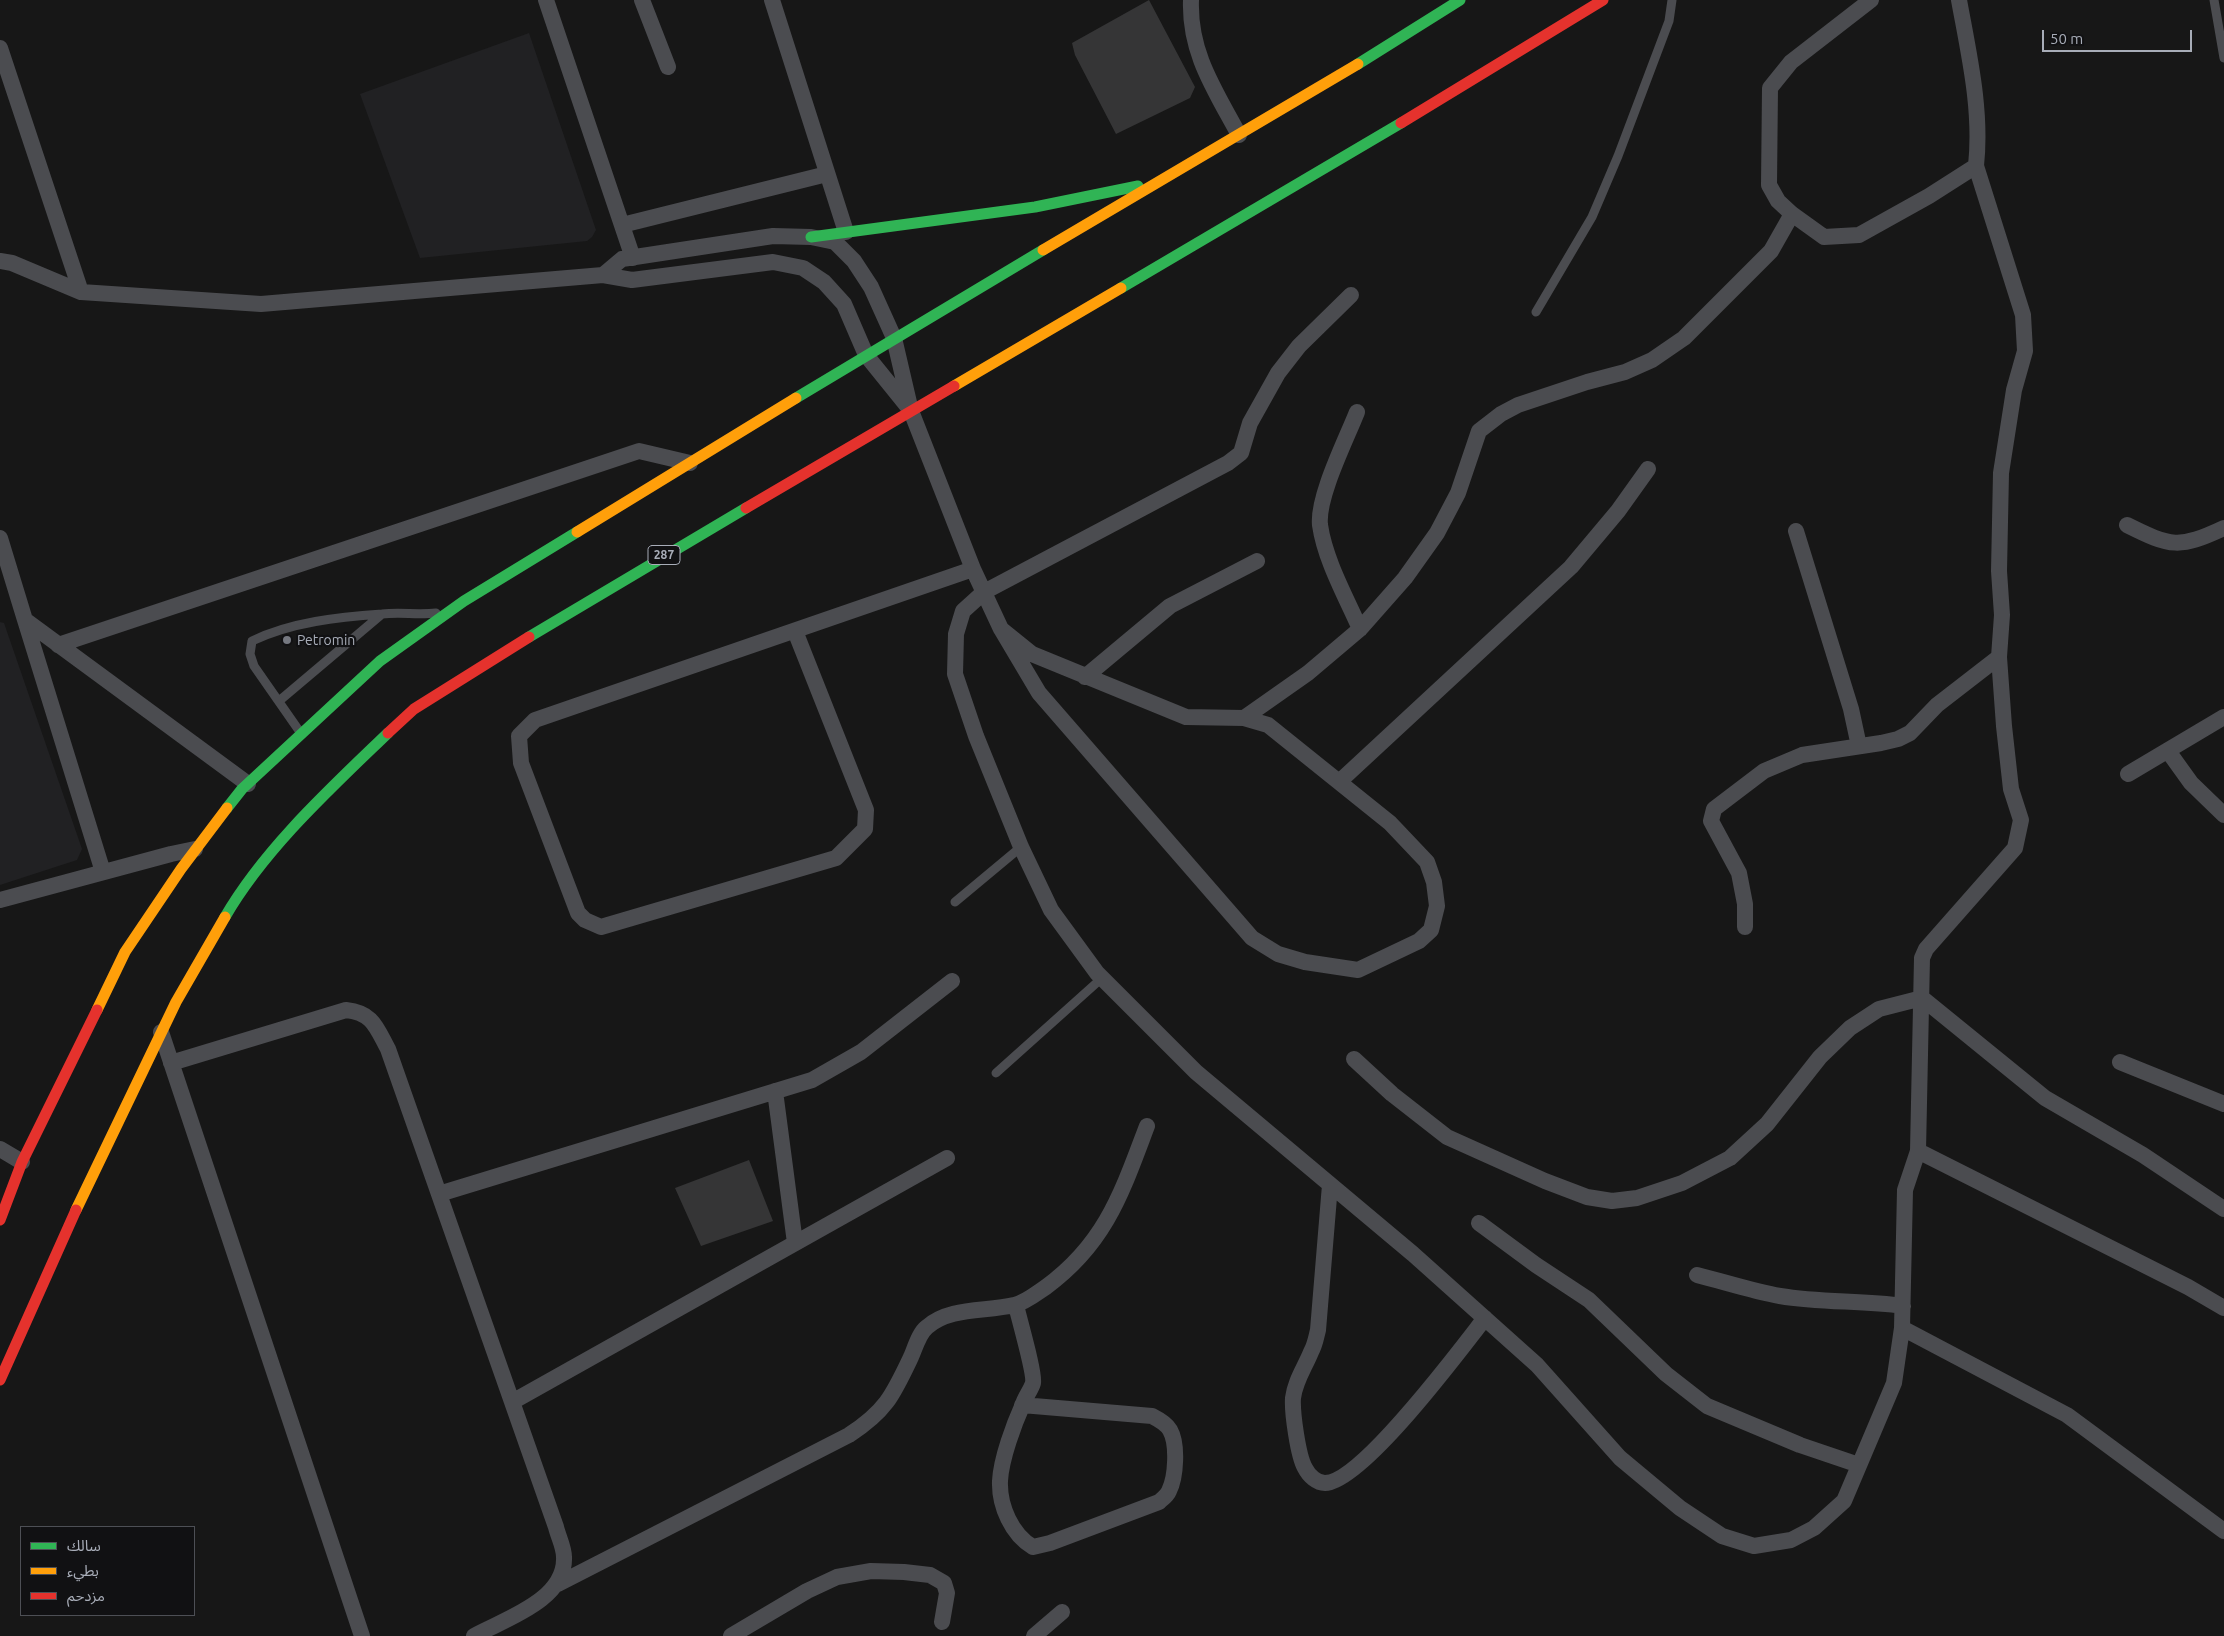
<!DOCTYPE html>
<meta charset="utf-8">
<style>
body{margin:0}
#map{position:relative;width:2224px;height:1636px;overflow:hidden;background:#171717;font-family:Ubuntu,"Noto Sans Arabic",sans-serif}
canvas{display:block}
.legend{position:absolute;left:20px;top:1526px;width:175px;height:90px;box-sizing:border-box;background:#111113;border:1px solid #4d4f55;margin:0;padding:6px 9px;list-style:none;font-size:15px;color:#a8adb8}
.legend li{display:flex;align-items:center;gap:10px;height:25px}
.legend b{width:25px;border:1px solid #4d4f55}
.scale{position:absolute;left:2042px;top:30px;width:150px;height:22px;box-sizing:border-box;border:2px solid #a8adb8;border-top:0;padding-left:6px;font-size:15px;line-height:18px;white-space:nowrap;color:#a8adb8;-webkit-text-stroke:4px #111113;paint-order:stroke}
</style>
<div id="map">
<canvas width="2224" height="1636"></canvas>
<ul class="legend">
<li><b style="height:6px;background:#30b455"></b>سالك</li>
<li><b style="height:6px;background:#ff9f0a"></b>بطيء</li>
<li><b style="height:6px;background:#e5322d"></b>مزدحم</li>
</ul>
<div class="scale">50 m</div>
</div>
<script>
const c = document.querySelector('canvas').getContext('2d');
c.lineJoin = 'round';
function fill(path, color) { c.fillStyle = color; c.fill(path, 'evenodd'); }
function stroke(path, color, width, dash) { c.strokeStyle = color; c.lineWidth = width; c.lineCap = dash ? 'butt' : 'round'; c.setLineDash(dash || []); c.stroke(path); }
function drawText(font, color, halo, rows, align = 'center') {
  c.font = font + ' Ubuntu,sans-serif'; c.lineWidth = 4.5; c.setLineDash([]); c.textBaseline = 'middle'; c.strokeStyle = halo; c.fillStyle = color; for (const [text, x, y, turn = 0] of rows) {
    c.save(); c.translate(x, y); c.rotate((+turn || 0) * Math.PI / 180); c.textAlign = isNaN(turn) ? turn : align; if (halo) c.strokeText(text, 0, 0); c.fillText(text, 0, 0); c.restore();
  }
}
fill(new Path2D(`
 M529 33 596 230 592 237 587 241 420 258 360 94Z
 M0 622 4 623 82 849 77 860 0 885Z`), '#212123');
fill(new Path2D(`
 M1149 0 1195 87 1190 98 1116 134 1075 55 1072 43Z
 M749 1160 773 1221 701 1246 675 1188Z`), '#353536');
stroke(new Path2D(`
 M2214 0 2224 58
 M1536 312 1592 217 1618 156 1669 21 1672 0
 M279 701 382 614
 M300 732 254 666 250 654 252 641C291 622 339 617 382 614 400 612 418 615 436 613
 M955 902 1021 847
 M996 1073 1102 978`), '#4b4c50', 9);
stroke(new Path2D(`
 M546 0 633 258
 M642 0 668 67
 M772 0 846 232
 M1191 0C1189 53 1215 90 1239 135
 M1871 0 1791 62 1770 88 1769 185 1778 201 1792 214 1824 237 1859 235 1929 196 1976 166C1982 110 1969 55 1959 0
 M0 48 81 292
 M622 225 827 174
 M0 261 12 263 81 292 261 304 603 275 632 280 773 262 803 268 824 282 844 304 866 355 908 407
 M603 275 622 259 773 236 811 237 835 242 854 261 871 287 894 338 911 411 973 569 1001 629 1032 654 1186 717 1244 718 1268 725 1390 823 1427 862 1434 882 1437 906 1431 930 1419 941 1358 970 1305 962 1278 954 1252 938 1039 693 1001 629
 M1351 295 1299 346 1278 373 1250 423 1241 453 1228 463 984 592 963 611 956 634 955 674 976 736 1021 847 1051 910 1097 973 1196 1072 1413 1254 1537 1365 1620 1458 1680 1508 1722 1536 1754 1546 1791 1540 1814 1528 1844 1501 1894 1383 1902 1328 1905 1190 1918 1151 1922 958 1926 949 2015 848 2021 820 2011 789 2004 726 1999 657 2002 615 1999 571 2001 473 2014 390 2025 351 2023 315 1976 166
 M1357 412C1346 440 1317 497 1320 525 1325 560 1346 597 1360 629
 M2127 525C2171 547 2179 549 2224 528
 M1796 531 1851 709 1859 746
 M0 538 25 620 248 784
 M25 620 103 872
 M795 631 866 810 865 829 836 858 601 927 585 920 578 913 521 763 519 736 535 720 973 569
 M58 645 639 451 690 463
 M1085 677 1170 606 1257 561
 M1244 718 1308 673 1360 629 1405 578 1437 533 1458 493 1479 431 1501 414 1518 405 1587 382 1625 372 1652 360 1684 338 1771 251 1792 214
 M2168 751 2191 783 2224 815
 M2128 774 2224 717
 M1339 782 1571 567 1618 511 1648 469
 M0 900 171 854 195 849
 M1745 927V904L1739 873 1711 821 1714 809 1764 771 1802 755 1881 743 1898 739 1910 733 1937 705 1999 657
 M161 1032 362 1636
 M1354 1059 1392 1094 1447 1137 1545 1181 1587 1197 1612 1201 1637 1198 1682 1183 1730 1158 1767 1124 1820 1057 1850 1028 1879 1009 1922 998 2045 1098 2143 1155 2224 1209
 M2120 1062 2224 1104
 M171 1063 346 1010C373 1013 376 1027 388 1049L556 1527C558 1536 564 1547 564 1557 566 1600 505 1619 474 1636
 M775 1091 795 1243
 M0 1149 22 1162
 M1918 1151 2188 1287 2224 1308
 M1330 1185 1318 1330C1316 1338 1315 1345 1311 1352 1305 1367 1295 1381 1293 1398 1292 1412 1298 1456 1305 1468 1309 1476 1317 1483 1325 1483 1362 1482 1460 1350 1485 1318
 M439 1194 812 1080 861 1052 952 981
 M1479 1223 1536 1265 1589 1300 1666 1374 1707 1406 1800 1445 1859 1465
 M1697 1275C1725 1282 1752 1291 1780 1296 1821 1303 1863 1300 1903 1306
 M1016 1305C1019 1319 1035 1373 1033 1383 1031 1390 1025 1397 1023 1404 1014 1424 1001 1459 1000 1481 999 1506 1012 1535 1033 1547L1050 1543 1159 1502C1162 1499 1167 1496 1169 1491 1176 1477 1178 1444 1170 1430 1166 1423 1158 1419 1152 1416L1022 1405
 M1902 1328 2067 1415 2224 1531
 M512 1402 947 1158
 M558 1584 849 1435C886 1411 893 1395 911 1357 915 1348 919 1333 927 1327 950 1307 985 1312 1014 1305 1025 1303 1037 1293 1046 1287 1106 1243 1122 1192 1147 1126
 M731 1636 807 1591 837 1577 871 1571 904 1572 930 1575 944 1583 947 1593 942 1622
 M1034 1636 1062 1612`), '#4b4c50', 16);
stroke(new Path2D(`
 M1358 64 1460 0
 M811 237 1035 207 1138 186
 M1121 288 1401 123
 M796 398 1043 250
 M529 637 746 508
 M227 808 242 789 380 661 464 601 577 532
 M225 917C265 848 331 788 388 733`), '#30b455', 11);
stroke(new Path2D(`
 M1043 250 1358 64
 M954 386 1121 288
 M577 532 796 398
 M97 1010 125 952 181 869 227 808
 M76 1210 176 1002 225 917`), '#ff9f0a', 11);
stroke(new Path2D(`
 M1401 123 1603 0
 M746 508 954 386
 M388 733 414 709 529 637
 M0 1220 22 1162 97 1010
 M0 1380 76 1210`), '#e5322d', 11);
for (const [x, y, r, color] of [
 [287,640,5,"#757880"]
]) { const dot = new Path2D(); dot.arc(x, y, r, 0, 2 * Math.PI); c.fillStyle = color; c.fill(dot); stroke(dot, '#111113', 2); }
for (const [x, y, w] of [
 [664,555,32]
]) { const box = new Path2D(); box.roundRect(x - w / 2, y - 9.5, w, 19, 4); c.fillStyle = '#111113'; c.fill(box); stroke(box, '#a8adb8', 1); }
drawText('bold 12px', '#a8adb8', null, [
 ["287",664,555]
]);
drawText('14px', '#a8adb8', '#111113', [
 ["Petromin",297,640]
], 'left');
</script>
